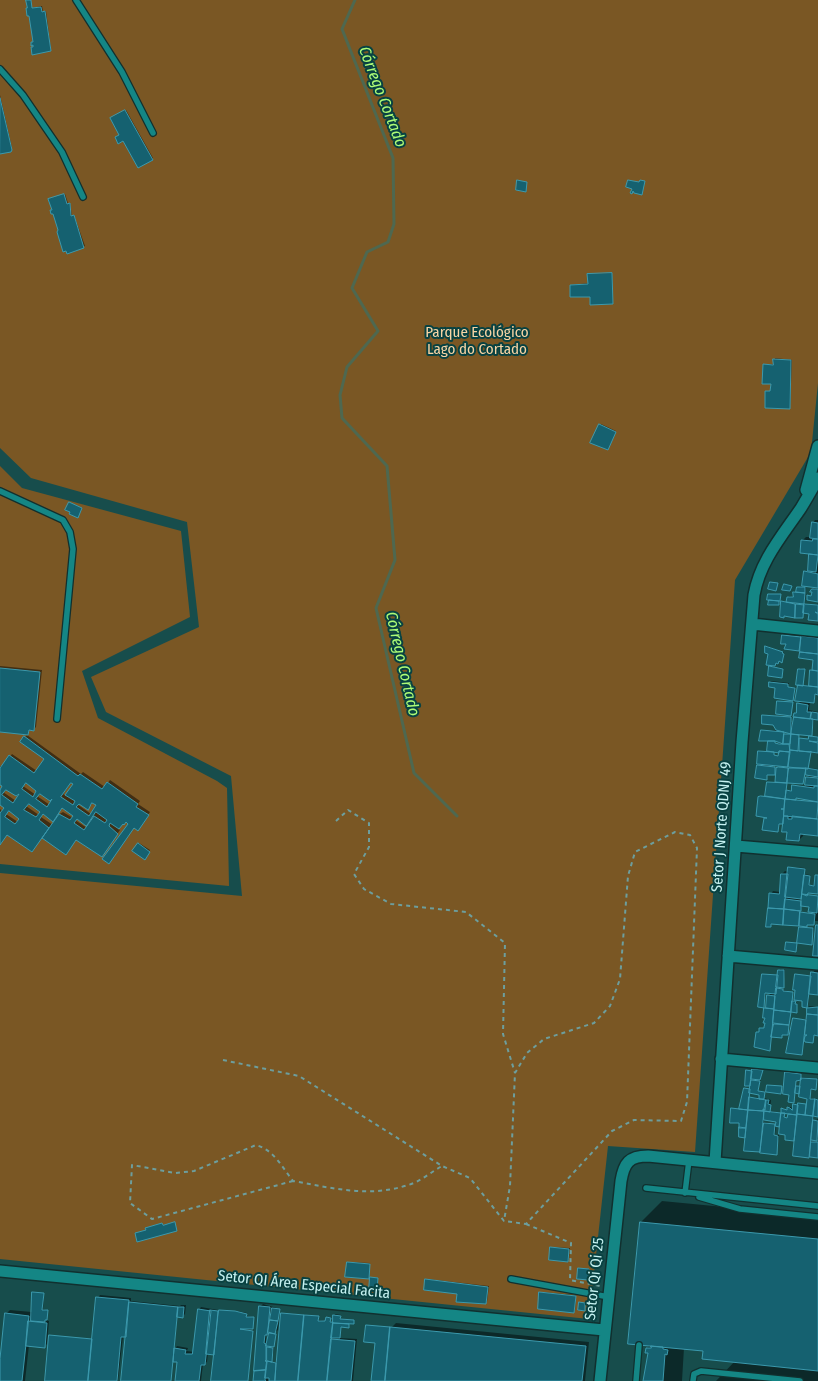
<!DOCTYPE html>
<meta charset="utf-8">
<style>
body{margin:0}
canvas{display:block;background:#174d4c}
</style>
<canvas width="818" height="1381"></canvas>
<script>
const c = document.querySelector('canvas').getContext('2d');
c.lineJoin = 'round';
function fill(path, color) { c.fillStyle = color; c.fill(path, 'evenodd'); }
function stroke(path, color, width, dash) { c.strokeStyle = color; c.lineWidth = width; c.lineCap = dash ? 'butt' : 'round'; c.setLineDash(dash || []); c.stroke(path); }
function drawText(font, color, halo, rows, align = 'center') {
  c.font = font + ' "Fira Sans Condensed",sans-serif'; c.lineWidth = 4; c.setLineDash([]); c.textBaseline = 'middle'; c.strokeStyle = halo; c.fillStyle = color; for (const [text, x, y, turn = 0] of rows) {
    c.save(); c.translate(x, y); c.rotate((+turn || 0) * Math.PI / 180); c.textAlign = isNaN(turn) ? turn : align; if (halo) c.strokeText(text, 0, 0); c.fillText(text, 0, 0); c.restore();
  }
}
fill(new Path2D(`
 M0 0H818V383L811 452 735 580 695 1152 608 1146 589 1319 0 1259V873L242 896 231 776 106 712 91 677 199 627 187 522 31 478 0 448Z
 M0 466 22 488 181 531 190 617 82 671 98 718 217 781 227 788 229 886 0 864Z`), '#7a5724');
fill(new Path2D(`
 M27 0H31L32 8 42 6 43 11H46L51 50 35 47 32 43 34 42Z
 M0 95 12 148 0 153Z
 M126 110 153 158 152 159 121 135 112 117Z
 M65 194 68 203H70L72 216 74 215 85 246 68 252 54 212 51 211V199Z
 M612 273 613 302 591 295 571 285 589 283V274Z
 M775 358 792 360 790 407 767 392 772 391V383L764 365 774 364Z
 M601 424 616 431 608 448 600 425Z
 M815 520H818V600L808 596 812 595 813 589 816 587 806 586 805 603 794 602 793 616H797L810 604H818V620L810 613 804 612 803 617 785 614 782 602H788L789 596 794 597V593L797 592 798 587 803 586 805 571H809L810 555 802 541 806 537H811L813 523Z
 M805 634 818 635V694L816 693 814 702H810L809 710 818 712V719L814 718 812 736H818V752L811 751 808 768 818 769V834L804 833 803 836 799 840 788 831 784 821 780 822 778 830 763 829 765 816 760 797 767 796 768 782H776L777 774H768L766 779 757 777 759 751H768L770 740 763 731 777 730 774 723 763 715 791 717V722L795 723V713L797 711 798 704 801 701 799 692 800 668 805 669 803 685 810 686 815 659 802 636ZM788 732V736L778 735ZM798 734 810 735 809 740 798 739ZM790 738H792L791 751H787ZM812 738V743H807ZM772 740 778 741V746ZM773 751 780 752V757L772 756ZM774 765 790 766V769H774ZM804 774 810 775 807 778 806 786 794 785 792 790H786L787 781ZM795 797 809 799V803L794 801Z
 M767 646 784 653 783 660 776 662 773 667 783 668 782 676 769 675 771 664Z
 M0 666 42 670 36 727 34 729H30L28 734 0 731Z
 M771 681 789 683 788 687H795L794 699 770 682Z
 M27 735 81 774 83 772 105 787 110 780 140 801 138 804 150 812 140 827 126 821 118 829 120 830 103 854 77 839 66 853 42 836 7 834 0 844V809L3 812 6 808 0 803V790H1L4 786 0 783V766L2 767 12 754 37 771 45 759 25 737ZM26 782 38 791 36 795 23 786ZM71 782 74 784 66 796 63 794ZM6 788 18 797 16 801 3 792ZM40 792 52 801 50 805 37 796ZM29 802 41 812 39 815 26 806ZM78 802 90 806 93 802 97 805 91 814 77 804ZM62 807 75 816 73 818 63 812 56 816ZM9 810 21 818 18 822 6 814ZM43 813 55 822 53 825 41 817ZM77 817 89 826 87 828 75 820Z
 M139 843 150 850 145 858 134 850Z
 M790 867 805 868 804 874 810 875V885H815L816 876 818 875V893L807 891V896L818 897V921H815L814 924H807V927L814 928 811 943 799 942 800 925 772 923 771 926V894L773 891 780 892 782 874 785 871 789 872ZM801 905 810 906V913L800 912Z
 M780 969 785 970 783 990 793 992 792 1000 795 1001 796 975H812L815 970 818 971V994L809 993 808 1006 818 1007V1034H814L813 1042 809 1034 805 1033 802 1054 794 1019H807L809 1006H803V1000L796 999 797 1010 791 1011 788 1033H782L781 1037 772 1035 775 1023 772 1022 770 1049 757 1033 760 1032 761 1028H766L767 1017 766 1008 769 995 771 993 766 992 764 1006 763 974 779 975Z
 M754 1069H763L758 1091H765L764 1098 771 1100 770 1111 782 1113 783 1108 788 1110 789 1107H791L793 1110 795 1104H808V1098L800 1093 795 1091 790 1094 787 1072 801 1073V1077L817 1079 816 1087 812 1088 810 1098 818 1099V1115H814L813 1122 818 1119V1139H807V1141L818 1142V1157L794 1155 796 1140 786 1139 787 1134 781 1126 776 1125 775 1135H779L776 1154 745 1150 747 1136H740V1122L733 1109H741L745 1089H751V1085L746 1084 748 1071H753ZM802 1079 801 1086 798 1085 795 1088 796 1080ZM750 1092 761 1094 760 1098 749 1097ZM762 1108 766 1109V1113L762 1112ZM784 1112 789 1113V1119L783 1118ZM764 1119 778 1120 777 1124 764 1122Z
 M662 1201 818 1216V1381H716L735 1361 704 1350 684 1348 682 1381H646L649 1352 647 1348 651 1344 641 1222Z
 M552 1247 570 1248 569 1260H568L552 1248Z
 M348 1262 370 1263 369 1277Z
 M427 1279 489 1286 487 1302 426 1280Z
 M34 1292 44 1293 43 1309 48 1310 47 1318 45 1320 49 1321 47 1344 44 1347 29 1345 25 1381H0L6 1314 10 1310 32 1312Z
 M541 1292 576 1295 575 1311 540 1293Z
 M100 1295 131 1298V1301L180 1306 181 1305H186L185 1314 183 1316H177L174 1350 177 1346 188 1348 187 1351 194 1352 199 1310 201 1307 218 1310V1313L221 1310 237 1311 247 1313V1316L254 1317 253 1327 250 1329 253 1330 248 1381H213L215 1354 208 1353 207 1362 203 1364 201 1381H176L178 1361H173L171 1381H123L127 1334 123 1336 118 1381H47L50 1336 94 1339 98 1298Z
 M263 1304 280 1309 278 1330 274 1333H276L274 1345 272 1347 274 1348 272 1362H278L283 1313 319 1316V1320L326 1321 328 1317H331L330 1321 334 1322 335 1314 341 1315V1319L354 1320 353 1323H349L348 1326H341L340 1338 357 1339 353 1381H254L261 1306ZM270 1330 268 1342 266 1340V1334Z
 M396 1323 589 1342 585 1381H372L376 1342 367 1326 392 1327Z`), '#0007');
stroke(new Path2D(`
 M355 0 342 29 393 158 394 224 388 242 367 252 352 288 378 331 347 367 340 395 342 418 387 466 395 560 376 608 414 773 457 816`), '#4e6850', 3);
const building = new Path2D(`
 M26 0H31L32 8 41 7 42 12 45 11 51 51 32 55 31 47H33V45L31 46V42H33L29 16H27L26 8H27Z
 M0 98 12 150 11 152 0 154Z
 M125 110 153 160 138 168 123 141 118 144 115 137 119 135 110 118Z
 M517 180 527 182 526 192 516 190Z
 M628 180 639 182 640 180 645 181 642 195 634 193 633 191 632 194 630 193 632 189 626 187Z
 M64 194 67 204 70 203 71 216 74 215 84 248 67 254 66 251 63 252 57 232 58 230 53 214H51L50 210H52L48 199Z
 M612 273 613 304 590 305V297H570V285L588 284 587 274Z
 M773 359 791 360 790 409 765 408V391H770L771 384H762L763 364 773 365Z
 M599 424 616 432 608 450 590 443Z
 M69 502 82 508 78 518 69 514 70 512 65 510Z
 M812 522 818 523V539L810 538Z
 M813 539H818V555L800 553 801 540 812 541Z
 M809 554 818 555 816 572 808 571Z
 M804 571 818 574V588L802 586Z
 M770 582 778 583 776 591 768 589Z
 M784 584 792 586 790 591 782 590Z
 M797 587H805V593L796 592Z
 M812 589H818V602L807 600V595L811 596 812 592H810Z
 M793 592 805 593 804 604 786 602 787 597H793Z
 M768 594H781L780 601 767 600Z
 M769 600 779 601V605H768Z
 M781 601 795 604V618L784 616V618L780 617Z
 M796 604 804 605 803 618H795Z
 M804 604 818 605V613L815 612 818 614V621L808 620 809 614 803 613Z
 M782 635 801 637 799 651 784 649 786 644H781Z
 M801 636 818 638V654L800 652Z
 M765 646 783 652 782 653 784 654 782 663 779 661 778 664 776 663 775 666 766 665 768 654 765 653Z
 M800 652 818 654V671L812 670 813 660 799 658Z
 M769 666 783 669 782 678 768 676Z
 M0 668 40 672 34 731 29 730 28 735 0 732Z
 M798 669H805L803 686 796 685Z
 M810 670 818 671V687L809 686Z
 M769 682 788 684V687L795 688 793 701 774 698 775 688 769 687Z
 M798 685 818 687V695L815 694 814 703 795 701Z
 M777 701 793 702 791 716 776 714Z
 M797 703 808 705 807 712H811L810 719 793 717 794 713H796Z
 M812 712 818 713V720L811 719Z
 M762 715 791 717V734L776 730 773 725 762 724Z
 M794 717 813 719 812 736 791 734Z
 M761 730 784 732 783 744 775 741H759Z
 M784 734H791L790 744H783Z
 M791 734 799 735 798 751 790 750Z
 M24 736 78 776 80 774 102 789 107 782 138 804 136 807 149 815 138 831 134 828 109 864 102 859 128 824 126 822 124 825 123 824 119 829 110 823 109 826 118 834 102 857 76 840 66 855 42 838 59 814 70 820 73 816 62 808 53 822 43 814 39 820 49 828 32 852 7 835 0 845V813L4 808 0 805V790L2 786 0 785V768L9 755 34 773 44 759 20 742ZM26 783 36 791 33 797 22 789ZM71 783 73 784 65 795 75 801 73 805 61 797ZM6 790 16 796 19 794 13 803 2 795ZM40 794 50 801 52 799 47 807 36 799ZM92 803 96 805 89 816 76 807 79 804 88 810ZM29 804 40 812 36 817 24 810ZM9 811 19 819 15 824 5 817ZM96 812 107 820 105 823 94 816 84 830 74 823 77 819 86 826Z
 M809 736 818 737V742L809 741 818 743V753L811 752V751L810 752 799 751V738L808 739Z
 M768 741H775V743L779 744H789L790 752 779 751V753L767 751Z
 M790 750 811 752 808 769 788 767Z
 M758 751 774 752V755L778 756 779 751 790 752 788 767 757 764Z
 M757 765 775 767V775H767V780L755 778Z
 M779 767 788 768 787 783 775 782 776 768Z
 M789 768H806L803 784 787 783Z
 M806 768 818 770V777L806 775Z
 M806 777 818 778V786L805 785Z
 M767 782 787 783 785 799 765 796Z
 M792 785 814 788V786H818V802L796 798V800L785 799 786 790 791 791Z
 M761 796 785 799 784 809H781H784L783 824H779L778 832 762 830 764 818H767L756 816 758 797Z
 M785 799 818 802 817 819 784 816Z
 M784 816H788V819H792V816L818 819V836L800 834 799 841 786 840 787 832H782Z
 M138 843 150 852 145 860 132 851Z
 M788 867 805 869 801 899 785 897Z
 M781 874H788L784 909 768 908 769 893 779 894Z
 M804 875 810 876 809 885 814 886 815 875H818V894L808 893 807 896 802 894Z
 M802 894 818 896 817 913 808 912 809 907 801 906Z
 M785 899 801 901V911L784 909Z
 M768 908 784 909 783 925 771 924V927H766Z
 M784 909 800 911 799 926 783 925Z
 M800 912 815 914 814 925H807V927L799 926Z
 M816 925H818V956H813Z
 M799 927 813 928 812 945 797 943Z
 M786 942 797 943 796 952 785 950Z
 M778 970H784V988L776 987Z
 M811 972 818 973V995L809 994Z
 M762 974 778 975 776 994 765 993 764 1008 758 1007Z
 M795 974 811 976 807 1008 802 1007V1001L794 1000 795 990H793Z
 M776 988 783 989V991L793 992 791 1012 774 1010Z
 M767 995 775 996 774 1009 766 1008Z
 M792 1001H796L795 1004H797V1013L791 1012Z
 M764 1008 774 1009 770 1051 754 1047 756 1032H759V1028H764V1027L765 1023H763L765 1018H763Z
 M807 1008 818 1007V1015L807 1014Z
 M774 1010 791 1012 789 1025 773 1023Z
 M807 1014 818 1015V1036L814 1035 813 1043 805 1042 804 1040 805 1036 807 1035H805Z
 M793 1018 806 1020 802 1055 786 1053Z
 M774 1024 789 1025 788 1035H782V1038L771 1037Z
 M752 1069 763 1070 760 1080 751 1079Z
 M746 1070 752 1071 750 1086H745Z
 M785 1072 801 1074V1080L796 1081 794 1103 788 1102 789 1095 783 1094Z
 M801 1078 817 1079 816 1090 811 1089 810 1099H815L813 1116 805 1115 807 1099 799 1097Z
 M751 1080 760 1081 758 1091 765 1092 764 1099H759V1095L749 1093Z
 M767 1085 782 1086 781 1094 766 1092Z
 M796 1086H800L799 1094 795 1093Z
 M744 1088 750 1089 748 1110 739 1109Z
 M749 1097 766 1100 765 1110 763 1109V1111L748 1110Z
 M815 1099 818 1100V1117L813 1116Z
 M766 1100H769L768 1104 771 1105 770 1112 764 1111Z
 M798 1103 806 1104 805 1115 797 1114Z
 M793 1104 798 1105 797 1115 781 1113V1108L787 1110V1107L790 1108 792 1110Z
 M731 1108 748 1110 746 1128H739V1123H730Z
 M748 1110 764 1111 760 1152 744 1151Z
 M764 1111 781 1113 779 1127 775 1126 776 1122 764 1120Z
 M781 1113H785L784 1117 787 1118 788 1114 797 1115 794 1141 785 1140V1135L779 1134Z
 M797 1114 813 1116 809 1158 793 1156Z
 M813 1120 818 1121 817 1141 811 1140Z
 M764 1123 775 1124 774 1135 778 1136 777 1155 760 1153Z
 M739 1127 746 1128 745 1138 739 1137Z
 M811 1142H818V1158L810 1157Z
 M175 1222 177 1231 137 1242 135 1233 146 1230 145 1228 162 1223 163 1225Z
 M640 1222 818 1239V1371L702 1359 703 1351 628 1344Z
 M550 1247 569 1249 568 1262 549 1260Z
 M347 1262 370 1264 369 1279 345 1277Z
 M578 1268 589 1269 588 1280 577 1279Z
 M370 1277 378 1278 377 1290H369Z
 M425 1279 488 1287 486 1304 456 1302 457 1294 424 1290Z
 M32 1292 44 1293 42 1310H48L47 1320H45V1322L31 1321Z
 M539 1292 576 1296 574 1313 538 1309Z
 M96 1297 129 1300 126 1337H121L117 1381H88Z
 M129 1302 178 1307 171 1381H121Z
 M579 1302 585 1303V1311L578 1310Z
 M259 1306 270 1307 268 1329 267 1335H265L264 1343 266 1344V1360L265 1361 267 1362 266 1370 254 1371Z
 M178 1307H184L183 1318 177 1317Z
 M272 1308 280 1309 278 1321 270 1320Z
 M198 1309 211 1311 205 1365H201L199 1381H175L177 1362H173L174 1348 186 1350 185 1354H192Z
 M210 1310 218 1311 214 1355 206 1354Z
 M219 1310 235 1311 247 1314 246 1317H254L253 1329H240L253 1331 248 1381H211Z
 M5 1313 29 1316 22 1381H0V1359Z
 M281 1313 304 1315 298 1381H275Z
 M304 1315 319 1316 318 1321H325L326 1317 331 1318 330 1322H333L327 1381H298Z
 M333 1315 341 1316 340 1319 354 1320V1324L333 1323Z
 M270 1320 278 1321 275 1334 268 1332Z
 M28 1321 47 1323 45 1348 26 1346Z
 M333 1323 349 1324V1328L341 1327 340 1338H331Z
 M366 1325 390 1327 385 1381H371L375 1343 364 1342Z
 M390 1327 586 1346 582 1381H385Z
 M269 1333 276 1334 274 1347 266 1346Z
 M49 1335 92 1339 88 1381H45Z
 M331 1339 355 1341 351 1381H327Z
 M651 1346 663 1347V1349L668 1350 667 1355 665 1354 663 1381H643L648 1353H645L646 1348H651Z
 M267 1347 273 1348 272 1362 267 1361Z
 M267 1361 276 1363 275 1381H269V1378H265Z
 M266 1370 265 1380 266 1381H253L254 1371Z`);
fill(building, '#156170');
stroke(building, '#3b99ad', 1);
const lane = new Path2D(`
 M76 0 122 72 153 133
 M0 69 23 95 62 152 83 197
 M0 491 63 520 70 532 73 549 57 719
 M646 1188 818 1206
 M685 1193 689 1160
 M699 1197 740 1209 818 1217
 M511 1279 609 1297
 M636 1381 639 1345
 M693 1381 694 1374 701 1371 800 1381`);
const street = new Path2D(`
 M806 490 818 446
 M752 624 818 631
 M736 846 818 853
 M728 956 818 964
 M721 1059 818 1068
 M715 1162 742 742 754 595C760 561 782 536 801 508 807 498 813 488 818 478
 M0 1271 604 1330
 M600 1381 621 1181C624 1163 629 1156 648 1156L818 1173`);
stroke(lane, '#11302f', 8);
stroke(street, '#11302f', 14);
stroke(new Path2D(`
 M336 821 348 810 369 823V847L354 874 364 889 391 904 466 912 505 943 503 1034 515 1073
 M223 1060 299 1076 442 1166 470 1178 504 1221 526 1224 612 1131 634 1120 681 1121 687 1102 697 848 690 835 675 832 635 852 628 876 620 979 610 1006 594 1023 544 1039 527 1053 515 1073 510 1186 504 1221
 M293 1181 152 1219 130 1203 132 1165 175 1173 194 1171 256 1145C274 1150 282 1167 293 1181 332 1188 369 1198 408 1185 420 1182 431 1172 442 1166
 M526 1224 571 1243 570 1280 600 1286`), '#6d9e9d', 2, [4, 4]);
stroke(lane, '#148685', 5.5);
stroke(street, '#148685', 11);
drawText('15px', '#f8d4a4', '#084242', [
 ["Parque Ecológico",477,333],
 ["Lago do Cortado",477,350]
]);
drawText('15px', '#c6f2f1', '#084242', [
 ["Setor J Norte QDNJ 49",722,827,-86],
 ["Setor Qi Qi 25",595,1279,-84],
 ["Setor QI Área Especial Facita",304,1285,6]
]);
drawText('italic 16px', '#adfb76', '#084242', [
 ["Córrego Cortado",382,97,69],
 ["Córrego Cortado",402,664,77]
]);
</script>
